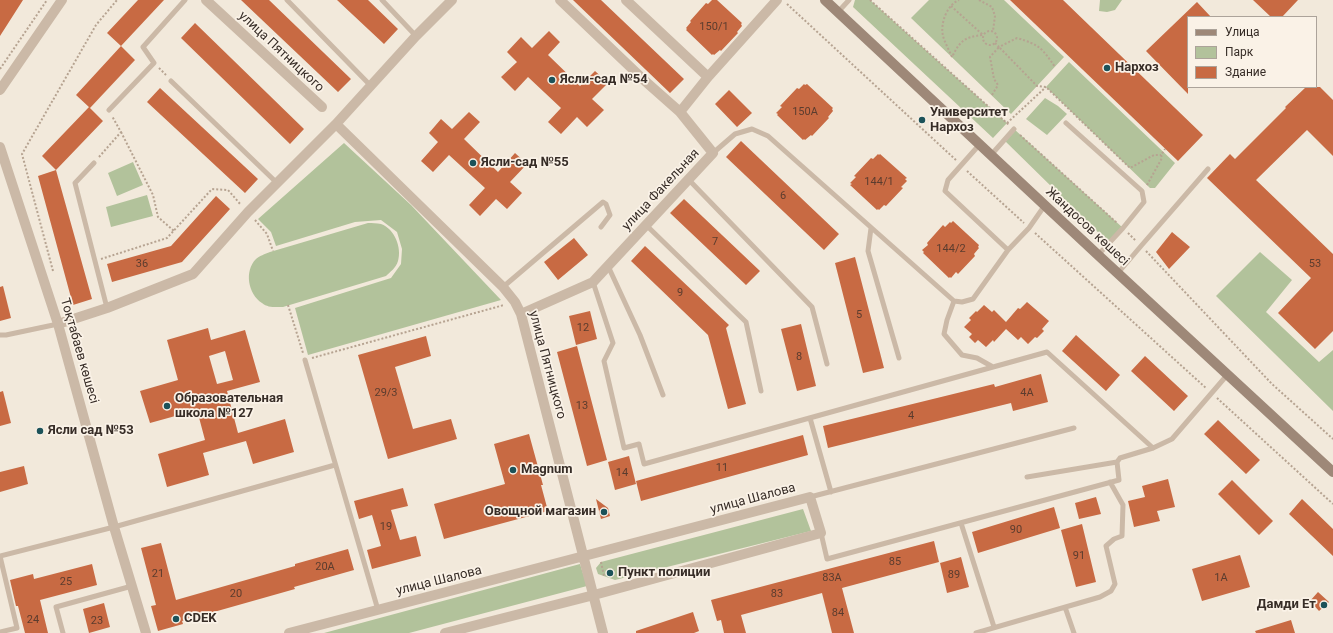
<!DOCTYPE html>
<meta charset="utf-8">
<style>
body{margin:0}
#map{position:relative;width:1333px;height:633px;overflow:hidden;background:#f2e9db;font-family:Roboto,sans-serif}
canvas{display:block}
.legend{position:absolute;left:1187px;top:16px;width:130px;height:72px;box-sizing:border-box;background:#faf2e7;border:1px solid #aca39a;margin:0;padding:5px 7px;list-style:none;font-size:12px;color:#372d27}
.legend li{display:flex;align-items:center;gap:8px;height:20px}
.legend b{width:20px;border:1px solid #aca39a}
</style>
<div id="map">
<canvas width="1333" height="633"></canvas>
<ul class="legend">
<li><b style="height:5px;background:#9e8878"></b>Улица</li>
<li><b style="height:11px;background:#b2c29b"></b>Парк</li>
<li><b style="height:11px;background:#c86a43"></b>Здание</li>
</ul>
</div>
<script>
const c = document.querySelector('canvas').getContext('2d');
c.lineJoin = 'round';
function fill(path, color) { c.fillStyle = color; c.fill(path, 'evenodd'); }
function stroke(path, color, width, dash) { c.strokeStyle = color; c.lineWidth = width; c.lineCap = dash ? 'butt' : 'round'; c.setLineDash(dash || []); c.stroke(path); }
function drawText(font, color, halo, rows, align = 'center') {
  c.font = font + ' Roboto,sans-serif'; c.lineWidth = 3.5; c.setLineDash([]); c.textBaseline = 'middle'; c.strokeStyle = halo; c.fillStyle = color; for (const [text, x, y, turn = 0] of rows) {
    c.save(); c.translate(x, y); c.rotate((+turn || 0) * Math.PI / 180); c.textAlign = isNaN(turn) ? turn : align; if (halo) c.strokeText(text, 0, 0); c.fillText(text, 0, 0); c.restore();
  }
}
fill(new Path2D(`
 M855 0H870L1007 123 993 138 853 7Z
 M929 0H1004L1064 57 1011 114 911 18Z
 M1100 0H1122L1115 10 1107 12 1099 11Z
 M1069 62 1175 163 1155 188H1150L1046 87Z
 M1045 98 1058 106 1067 114 1047 135 1026 119Z
 M1014 129 1123 228 1109 243 1004 140Z
 M344 143 411 205 501 300 308 355 295 308 391 278 401 264 402 249 397 232 381 220 355 222 276 246 271 232 258 219Z
 M133 162 143 185 117 196 108 173Z
 M147 195 153 216 111 227 106 207Z
 M368 223C372 223 377 223 381 224 395 229 402 248 398 261 396 268 390 272 386 276L283 307C275 307 268 308 262 303 248 294 244 271 256 259 259 256 265 254 270 252Z
 M1260 252 1292 280 1266 312 1319 362 1333 350V411L1216 296Z
 M803 509 811 531 615 580 598 574 596 568 601 562Z
 M580 564 587 586 409 633H324Z`), '#b2c29b');
fill(new Path2D(`
 M0 0H23L0 36Z
 M138 0H164L121 46 107 33Z
 M241 0H269L351 79 338 92Z
 M337 0H368L398 29 384 44Z
 M573 0H601L684 79 670 93Z
 M712 0H717L742 23 741 24 742 26 737 32 738 33 721 51 720 50 714 55 713 54 712 55 686 30 687 29 686 28 691 22 690 21 706 3 708 4Z
 M1010 0H1063L1203 135 1178 161Z
 M1253 0H1298L1282 17H1271Z
 M1197 2 1211 17H1188V94L1146 51Z
 M195 23 304 129 290 144 181 38Z
 M549 31 560 42 548 55 580 86 595 71 608 83 592 99 604 110 587 127 577 117 561 134 548 122 561 108 528 77 515 91 501 77 517 62 507 52 521 37 532 48Z
 M121 46 135 60 90 108 76 95Z
 M804 84 805 85 807 84 833 108 832 109 833 111 828 117 829 118 812 136 811 135 805 140 804 139 803 140 777 115 778 114 776 113 782 107 780 106 797 88 799 89Z
 M1306 87H1320L1333 100V156L1307 130 1256 180 1333 254V331L1315 349 1278 313 1311 278 1207 178 1230 154 1235 159 1286 108 1285 107Z
 M160 88 258 179 245 193 147 102Z
 M729 90 752 113 737 127 715 104Z
 M89 107 103 121 56 170 42 156Z
 M469 112 480 122 464 139 498 172 515 153 527 164 510 182 522 193 507 209 496 199 480 216 469 205 485 188 449 155 433 172 421 161 438 142 429 133 441 119 452 129Z
 M741 141 839 234 824 250 726 157Z
 M878 154 879 155 880 154 907 178 905 179 907 181 901 187 903 188 886 206 884 205 879 210 878 209 877 210 850 185 852 184 850 183 856 177 854 176 871 158 873 159Z
 M56 170 92 299 73 305 38 176Z
 M216 196 230 209 182 262 112 282 107 264 171 246Z
 M684 199 760 271 746 285 670 213Z
 M953 221 979 245 978 247 979 248 974 254 975 256 958 274 956 272 951 278 950 277 949 278 923 253 924 252 922 250 928 245 927 243 943 225 945 227 950 222 951 223Z
 M1172 232 1190 247 1169 269 1156 252Z
 M574 238 588 255 558 280 544 262Z
 M645 246 729 325 726 328 746 404 728 409 708 335 631 261Z
 M855 257 884 368 863 373 835 263Z
 M3 286 11 318 0 321V287Z
 M1027 302 1049 321 1042 329 1044 331 1037 338 1035 337 1028 344 1021 337 1018 340 1006 329 994 342 993 340 986 347 978 340 975 343 969 337 972 334 964 327 971 320 969 318 976 311 977 312 984 305 992 312 994 310 1006 322 1018 308 1020 309Z
 M590 311 597 339 576 345 569 316Z
 M801 324 816 386 797 391 781 329Z
 M208 328 211 340 245 330 260 382 227 391 238 433 285 419 294 452 253 464 246 441 203 453 209 475 167 487 158 454 205 440 197 410 150 423 140 391 178 380 167 340ZM225 351 233 380 217 384 209 356Z
 M1076 335 1120 375 1106 391 1062 351Z
 M426 336 431 356 395 367 413 429 451 419 457 439 388 459 358 355Z
 M577 346 607 460 587 466 557 352Z
 M1145 356 1188 396 1174 411 1131 371Z
 M1041 374 1048 402 1013 411 1011 403 828 448 823 426 994 384 995 387Z
 M3 391 11 423 0 426V392Z
 M1218 420 1260 460 1246 474 1204 434Z
 M529 434 543 485H541L548 511 444 539 434 504 505 484 494 444Z
 M803 435 808 455 641 501 636 481Z
 M629 456 636 484 615 490 608 462Z
 M24 466 28 484 0 492V472Z
 M1168 479 1175 507 1157 511 1160 521 1134 527 1128 501 1145 497 1142 486Z
 M1232 480 1273 521 1259 535 1218 494Z
 M403 488 408 506 391 510 400 540 416 536 421 556 372 569 367 550 381 546 372 515 359 519 354 501Z
 M1096 497 1101 514 1079 519 1075 503Z
 M596 499 608 508 610 516 601 519Z
 M1302 499 1333 529V556L1289 514Z
 M1054 507 1060 528 978 553 972 532Z
 M1082 524 1096 582 1076 587 1061 530Z
 M934 541 939 562 842 588 854 633H832L822 593 741 615 746 633H724L721 620 717 621 711 600Z
 M161 543 176 600 295 566V564L348 549 354 570 294 587 295 589 182 621 183 624 158 631 151 606 156 605 141 548Z
 M1240 555 1250 587 1202 601 1192 569Z
 M961 557 969 587 947 593 940 563Z
 M92 564 97 585 40 600 48 633H25L18 606H16L10 580 33 574 34 579Z
 M1318 592 1329 602 1319 611 1310 601Z
 M104 603 110 627 89 633 83 609Z
 M693 612 699 631 694 633H636V631Z
 M1291 620 1295 633H1256L1255 631Z`), '#c86a43');
stroke(new Path2D(`
 M870 0 1009 125
 M979 0 992 7 995 16 993 31
 M787 4 957 161
 M951 6 983 35C964 37 960 41 952 57
 M983 38a7 7 0 1 1 14 0a7 7 0 1 1-14 0Z
 M995 43 999 47 1017 38C1040 45 1042 48 1055 67
 M952 57C949 50 945 43 943 36 940 23 947 5 959 0
 M159 68 166 75
 M0 69 47 0
 M992 95 998 85 994 79 990 57 999 47 1037 86 1046 87 1130 168 1154 155H1161
 M1007 123 1046 87
 M121 132 153 195 158 217 174 231
 M1020 135 1117 223
 M99 157 121 132 112 116
 M967 171 1024 223
 M1147 185 1162 158 1161 155 1165 149
 M255 220 267 234 273 251
 M1035 233 1206 388
 M1128 233 1136 241
 M1146 251 1272 384 1333 439
 M101 259 167 238 212 189 228 190 241 205
 M53 271 22 154 96 25 117 0
 M288 305 303 353
 M312 358 504 305
 M1217 398 1333 504
 M601 562 604 576`), '#b6a391', 2, [2, 2]);
stroke(new Path2D(`
 M287 0 371 86
 M382 0 416 36
 M838 12 849 0
 M171 81 277 183
 M109 110 154 63 143 47 185 0
 M1066 123 1142 191 1144 202 1123 228 1098 255
 M980 144 948 180 945 191 1008 250
 M713 153 735 134 752 129 768 136 954 301 962 302 973 299 1008 250 1029 228 1045 205
 M991 155 1014 129
 M94 163 75 183 107 308
 M689 180 812 307 827 364
 M646 225 746 322 761 391
 M871 228 868 251 899 358
 M608 266 640 335 663 395
 M1118 273 1141 246 1208 169
 M593 282 613 343 604 361 624 448 639 444 644 464 1047 352 1153 448
 M503 287 603 202 606 204 610 215 601 227
 M954 301 947 320 944 334 962 355 977 358 993 367
 M0 335H6L58 324
 M305 360 378 610
 M810 418 831 492
 M1027 477 1117 462
 M810 497 1074 428
 M961 523 994 627
 M821 533 827 559 1119 480 1117 462 1120 458 1153 448 1172 439 1228 374
 M0 556 114 527 335 465
 M1065 607 1074 633
 M0 632 17 628 0 556
 M63 633 56 607 132 586
 M976 633 1100 597 1111 591 1115 584 1106 546 1114 539 1122 536 1123 505 1110 482`), '#cbb9a7', 5);
stroke(new Path2D(`
 M206 0 322 107
 M560 0 645 81 680 112
 M626 0 708 77
 M0 90 62 0
 M336 124 503 287 515 302 521 314 603 633
 M0 147 58 324 114 527 146 633
 M521 314 593 282 713 153 680 112 708 77 777 0
 M58 324 107 308 193 274 248 212 336 124 416 36 452 0
 M289 633 810 497 821 533 594 595 445 633`), '#cbb9a7', 10);
stroke(new Path2D(`
 M825 0 1098 255 1333 472`), '#9e8878', 10);
for (const [x, y, r, color] of [
 [1107,68,4,"#1c5259"],
 [552,80,4,"#1c5259"],
 [922,120,4,"#1c5259"],
 [473,163,4,"#1c5259"],
 [167,406,4,"#1c5259"],
 [40,431,4,"#1c5259"],
 [513,470,4,"#1c5259"],
 [604,512,4,"#1c5259"],
 [610,573,4,"#1c5259"],
 [1324,605,4,"#1c5259"],
 [176,619,4,"#1c5259"]
]) { const dot = new Path2D(); dot.arc(x, y, r, 0, 2 * Math.PI); c.fillStyle = color; c.fill(dot); stroke(dot, '#faf2e7', 1.5); }
drawText('11px', '#5b3c2e', null, [
 ["150/1",714,27],
 ["150A",805,112],
 ["144/1",879,182],
 ["6",783,196],
 ["7",715,242],
 ["144/2",951,249],
 ["36",142,264],
 ["53",1315,264],
 ["9",680,293],
 ["5",859,315],
 ["12",583,328],
 ["8",799,357],
 ["29/3",386,393],
 ["4А",1027,393],
 ["13",582,406],
 ["4",911,416],
 ["11",722,468],
 ["14",622,473],
 ["19",386,527],
 ["90",1016,530],
 ["91",1079,556],
 ["85",895,562],
 ["20А",325,567],
 ["21",158,574],
 ["89",954,575],
 ["83А",832,578],
 ["1А",1221,578],
 ["25",66,582],
 ["20",236,594],
 ["83",777,594],
 ["84",838,613],
 ["24",33,620],
 ["23",97,621]
]);
drawText('13px', '#372d27', '#faf2e7', [
 ["улица Пятницкого",281,52,43],
 ["улица Факельная",661,190,-47],
 ["Жандосов көшесі",1087,227,43],
 ["Тоқтабаев көшесі",79,351,74],
 ["улица Пятницкого",547,365,75],
 ["улица Шалова",753,499,-15],
 ["улица Шалова",439,581,-14]
]);
drawText('bold 13px', '#372d27', '#faf2e7', [
 ["Нархоз",1115,68],
 ["Ясли-сад №54",560,80],
 ["Университет",930,113],
 ["Нархоз",930,128],
 ["Ясли-сад №55",481,163],
 ["Образовательная",175,399],
 ["школа №127",175,414],
 ["Ясли сад №53",48,431],
 ["Magnum",521,470],
 ["Овощной магазин",596,512,"right"],
 ["Пункт полиции",618,573],
 ["Дамди Ет",1316,605,"right"],
 ["CDEK",184,619]
], 'left');
</script>
